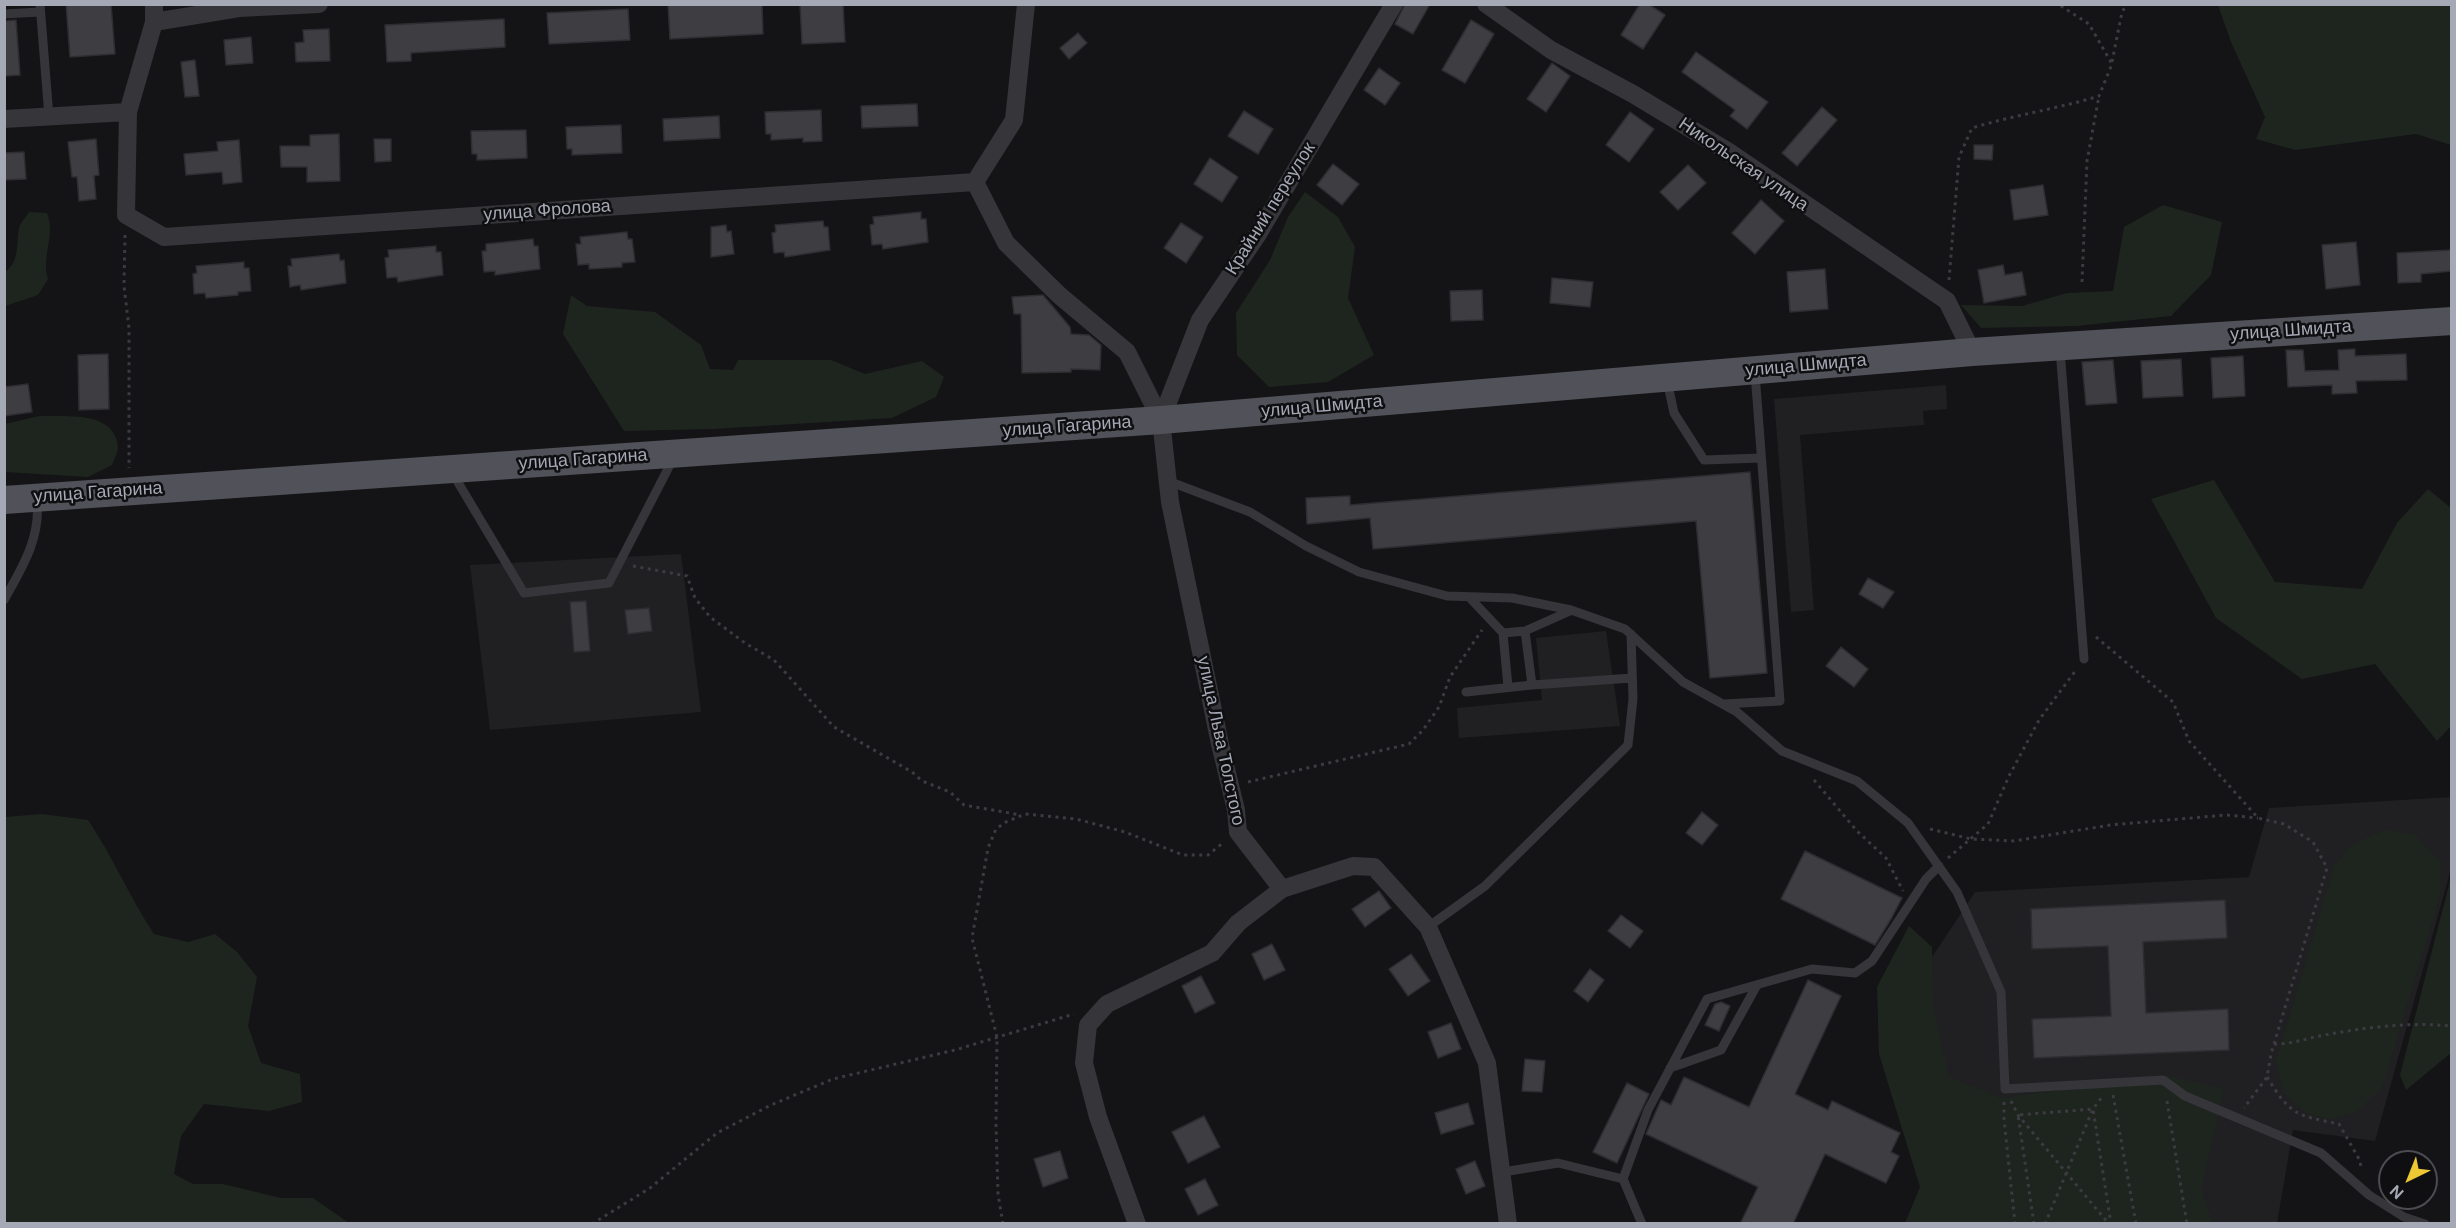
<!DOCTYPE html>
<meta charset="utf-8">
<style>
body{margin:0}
#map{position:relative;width:2456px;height:1228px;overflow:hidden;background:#141315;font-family:"DM Sans",sans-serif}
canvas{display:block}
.frame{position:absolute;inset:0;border:6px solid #a5a8b5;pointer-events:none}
.north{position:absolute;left:2378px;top:1150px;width:60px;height:60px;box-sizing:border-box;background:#0f0e10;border:2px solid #4b4c52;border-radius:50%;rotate:223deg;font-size:16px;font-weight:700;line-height:24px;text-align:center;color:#a5a8b5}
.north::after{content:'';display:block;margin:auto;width:21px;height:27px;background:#edc734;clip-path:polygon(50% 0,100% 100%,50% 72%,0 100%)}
</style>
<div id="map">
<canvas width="2456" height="1228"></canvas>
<div class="frame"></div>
<div class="north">N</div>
</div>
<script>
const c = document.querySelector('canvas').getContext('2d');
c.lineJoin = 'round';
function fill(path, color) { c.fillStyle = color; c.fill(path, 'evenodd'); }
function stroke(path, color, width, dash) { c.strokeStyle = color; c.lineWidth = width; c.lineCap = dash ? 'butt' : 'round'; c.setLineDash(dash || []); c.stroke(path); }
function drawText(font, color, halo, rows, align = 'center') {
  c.font = font + ' "DM Sans",sans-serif'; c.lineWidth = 5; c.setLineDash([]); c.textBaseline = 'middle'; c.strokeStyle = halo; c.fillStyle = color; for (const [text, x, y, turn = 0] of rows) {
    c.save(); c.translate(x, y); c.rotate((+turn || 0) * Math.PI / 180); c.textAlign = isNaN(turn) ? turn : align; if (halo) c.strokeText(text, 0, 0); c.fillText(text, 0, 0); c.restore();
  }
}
fill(new Path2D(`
 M1946 385 1947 409 1923 411 1924 425 1800 435 1814 610 1791 612 1774 399Z
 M681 554 701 712 490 730 470 565Z
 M1606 631 1620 726 1459 738 1457 708 1542 700 1536 638Z
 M2451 797V869L2375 1141 2293 1130 2277 1223H1944L1911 989 1975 892 2249 877 2269 808Z`), '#201f22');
fill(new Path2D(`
 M2218 5H2451V145L2416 134 2295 150 2256 139 2265 117 2231 42Z
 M1305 192 1338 217 1355 247 1348 298 1374 355 1328 382 1269 387 1237 355 1236 313 1270 260 1288 217Z
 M2163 205 2222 222 2211 275 2171 316 2076 326 1981 328 1961 305 2022 306 2067 293 2113 291 2124 227Z
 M29 212 47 213C56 234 41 257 48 279L38 295 5 306V272C20 261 16 245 19 228 20 223 26 217 29 212Z
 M571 295 587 306 655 312 701 345 710 369 733 370 738 360H831L865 374 922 361 944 377 936 397 892 418 713 429 624 431 563 334Z
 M39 416C65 417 115 410 118 447 118 452 114 460 112 465L88 477 5 472V424Z
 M2214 480 2275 582 2362 589 2397 523 2428 489 2451 508V726L2437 741 2375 664 2302 679 2216 618 2151 499Z
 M42 814 88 820C113 857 130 898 154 934L188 942 215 934 237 952 257 977 248 1026 261 1063 300 1074 302 1102 269 1111 204 1104 181 1136 174 1174 193 1184H223L281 1198H313L349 1223H5V817Z
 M2385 830 2415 835 2441 862 2440 896 2382 1088 2356 1112 2330 1119 2306 1113 2283 1092 2276 1062 2334 866 2352 844Z
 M2451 877V1053L2406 1090 2400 1075Z
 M1909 926 1932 947 1933 1005 1949 1077 2001 1098 2169 1076 2224 1089 2201 1190 2213 1223H1905L1920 1187 1879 1054 1877 987Z`), '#1e251f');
const building = new Path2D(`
 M66 4H111L115 54 70 57Z
 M668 4H762L763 34 670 39Z
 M800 4H843L845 42 802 44Z
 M1405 4H1430L1413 34 1395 24Z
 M1640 4H1648L1665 15 1643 49 1621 35Z
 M628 9 630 40 549 44 547 13Z
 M504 19 505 47 411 53V61L387 62 385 25Z
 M16 20 20 75 4 76V21Z
 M1471 20 1494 34 1465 83 1442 70Z
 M329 29 330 61 296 62 295 43 304 42 303 30Z
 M1078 33 1087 43 1069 59 1060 48Z
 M251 37 253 63 226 65 224 40Z
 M1696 52 1768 102 1747 129 1730 116 1735 110 1682 72Z
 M195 60 199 96 185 97 181 62Z
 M1552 63 1570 76 1546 112 1527 99Z
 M1379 68 1400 83 1385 105 1364 90Z
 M917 104 918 126 862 128 861 106Z
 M1822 107 1837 120 1797 166 1782 153Z
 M821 110 822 141 803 142V138L771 140V134H766L765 112Z
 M1244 111 1273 129 1258 154 1228 136Z
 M1630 112 1654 129 1629 162 1606 145Z
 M719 116 720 138 664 141 663 119Z
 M621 125 622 153 572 155V149H567L566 127Z
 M526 130 527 158 477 160V154H472L471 131Z
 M339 134 340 181 307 182V167H281L280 146H310V135Z
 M96 139 99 175 94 176 96 199 79 201 77 177H72L68 142Z
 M374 139H391V161L375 162Z
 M239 140 242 182 223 184 222 172 186 175 184 154 218 151 217 142Z
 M1974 145H1993L1992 160 1974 159Z
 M24 152 26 179 4 180V153Z
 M1210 158 1238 177 1222 202 1194 184Z
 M1333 164 1359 184 1342 205 1317 185Z
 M1688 165 1706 183 1678 210 1660 192Z
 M2043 185 2048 215 2014 220 2010 190Z
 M1761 200 1784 221 1755 254 1732 233Z
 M921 212V219H926L928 242 883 249 882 244 872 245 870 225 874 224 873 217Z
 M823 221 824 227H828L830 250 785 257 784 252 774 253 772 233 776 232 775 225Z
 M1181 223 1203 237 1186 263 1164 248Z
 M726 225 727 232 731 231 734 254 711 257V227Z
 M627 232 628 239H632L635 262 622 263V267L589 269V264L578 265 576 244H581L580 237Z
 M533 239 534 246H538L540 269 495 275V271L484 272 482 251H486V244Z
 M2356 242 2360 285 2326 289 2322 245Z
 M436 246V252H441L443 275 398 282 397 277 387 278 385 258 389 257 388 250Z
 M2451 250V271L2421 274V282L2398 283 2397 253Z
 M339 254 340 261 344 260 346 283 301 290 300 285 290 287 288 266H292L291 259Z
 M244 262V268H249L251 291 238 292V295L206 298 205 293 194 294 193 274 197 273 196 266Z
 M2003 265 2005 275 2022 272 2026 295 1984 303 1978 270Z
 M1825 269 1828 309 1790 312 1787 272Z
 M1552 278 1593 282 1590 307 1550 303Z
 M1482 290 1483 320 1451 321 1450 291Z
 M1043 295 1070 327 1071 334 1089 335 1101 345 1100 370 1071 369V372L1022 373 1021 314H1014L1012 297Z
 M2355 349V356L2406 354 2407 380 2356 381 2357 393 2332 394V385L2288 387 2286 350H2303L2305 371 2339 370 2338 350Z
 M108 354 109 409 79 410 78 355Z
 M2243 356 2245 396 2213 398 2211 358Z
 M2181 359 2183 396 2143 398 2141 361Z
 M2113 360 2117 403 2086 405 2082 362Z
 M28 384 32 412 4 416V387Z
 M1750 472 1767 673 1710 678 1696 521 1373 549 1370 518 1307 524 1306 498 1350 496V505Z
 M1868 578 1894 592 1883 608 1859 594Z
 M586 601 590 651 574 652 570 602Z
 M649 608 652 631 628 634 625 610Z
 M1841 647 1868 669 1854 687 1826 666Z
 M1702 812 1718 825 1702 845 1686 833Z
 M1805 851 1902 898 1891 919 1875 945 1781 899Z
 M1379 891 1391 908 1365 927 1352 909Z
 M2225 900 2227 938 2143 942 2146 1013 2228 1009 2229 1050 2034 1058 2032 1019 2111 1016 2108 946 2032 949 2031 909Z
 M1621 915 1643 931 1630 948 1608 931Z
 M1272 944 1285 970 1264 980 1252 954Z
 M1411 954 1430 981 1408 996 1389 969Z
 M1590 969 1604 980 1588 1002 1574 991Z
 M1201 976 1215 1003 1195 1013 1182 986Z
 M1808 980 1841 996 1795 1094 1828 1110 1832 1101 1900 1133 1891 1152 1899 1156 1886 1183 1825 1154 1793 1224H1740L1758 1187 1646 1134 1661 1100 1671 1105 1684 1077 1749 1107Z
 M1721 1002 1730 1006 1719 1031 1705 1025 1715 1004Z
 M1451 1023 1461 1049 1438 1058 1428 1032Z
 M1525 1059 1545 1061 1542 1092 1522 1091Z
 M1627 1083 1649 1094 1617 1163 1593 1152Z
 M1468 1103 1474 1124 1441 1134 1435 1113Z
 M1204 1116 1220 1147 1188 1163 1172 1132Z
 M1060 1151 1068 1178 1043 1187 1034 1159Z
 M1475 1161 1485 1186 1466 1194 1456 1169Z
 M1205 1179 1218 1205 1198 1215 1185 1189Z`);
fill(building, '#3e3d42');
stroke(building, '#2e2d31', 1.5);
stroke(new Path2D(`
 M2112 62 2122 12 2127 4
 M125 235 124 286 129 328V468
 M1949 280 1959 157 1972 128C2014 115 2057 109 2099 96L2112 64 2089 24 2058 4
 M2082 282 2087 161 2099 96
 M633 566 687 576 695 598 710 617 745 643 774 660 834 727 912 772 922 781 950 792 964 805 1021 815
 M2096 637 2173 702 2189 741 2258 818 2284 824 2313 842 2327 868 2271 1054 2267 1077 2244 1108
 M1814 780 1857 831 1886 858 1903 891
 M1248 782 1409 744 1423 730 1439 707 1450 677 1482 630
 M1930 829 1971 839 2014 841 2110 825 2226 815 2258 818
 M1948 858 1988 824 2009 776 2039 720 2076 670
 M2274 1044C2295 1044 2305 1038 2325 1035 2367 1027 2408 1022 2452 1026
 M2267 1077C2291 1116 2296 1115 2339 1124L2359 1159 2362 1170
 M2113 1095 2136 1224
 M2011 1101 2018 1115 2109 1224
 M2167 1101 2187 1224
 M2004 1102V1119L2015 1224
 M592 1224 650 1188 717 1133 771 1105 833 1079 955 1050 1074 1014
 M1003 1224 998 1194 996 1124 997 1037 972 938 988 848 996 829 1006 822 1025 814 1076 819 1125 832 1183 855H1208L1224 842
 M2034 1224 2018 1115 2093 1109 2111 1224
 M2045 1224 2093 1109 2102 1097`), '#3b3b41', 3, [3, 4.5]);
stroke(new Path2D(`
 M40 4 49 117
 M4 14 40 12
 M2060 349 2084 659
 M1667 380 1674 413 1704 460 1761 458
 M453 474 524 593 609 583 673 459
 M1168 481 1250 512 1306 546 1359 572 1447 596 1512 598 1571 610 1625 629 1683 682 1737 712 1782 751 1857 781 1908 823 1957 892 2001 992 2005 1089 2163 1080 2185 1096 2321 1153 2369 1195 2404 1217 2425 1224
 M1469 597 1503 633
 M4 600C22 568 41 538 37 499
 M1570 611 1525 631 1532 685 1632 678
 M1508 687 1503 633 1525 631
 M1466 692 1532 685
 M1724 704 1780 701 1755 373
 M1428 927 1485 886 1628 745 1633 699 1631 634
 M1670 1068 1721 1050 1757 985
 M1503 1172 1558 1163 1623 1179 1642 1224
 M1623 1179 1648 1110 1707 999 1812 969 1855 973 1872 961 1926 879 1939 866`), '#35353a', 9);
stroke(new Path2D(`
 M154 4V22L128 112 126 215 164 237 975 182
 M1026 4 1014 120 975 182 1006 243 1059 295 1127 352 1161 420 1170 502 1220 744 1236 810 1238 832 1282 889 1353 866 1374 867 1428 927 1487 1063 1508 1224
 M1486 4 1551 50 1633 94 1729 152 1947 301 1972 352
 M154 22 239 8 319 4
 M4 119 128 112
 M1161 420 1200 320 1258 234 1394 4
 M1137 1224 1098 1117 1084 1063 1088 1025 1107 1004 1212 953 1238 923 1282 889`), '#35353a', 18);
stroke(new Path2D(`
 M4 500 1161 420 1972 352 2452 321`), '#515159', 28);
drawText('18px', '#a5a8b5', '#0f0e10', [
 ["Никольская улица",1743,165,34],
 ["Крайний переулок",1271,209,-58],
 ["улица Фролова",547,211,-4],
 ["улица Шмидта",2291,331,-4],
 ["улица Шмидта",1806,366,-5],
 ["улица Шмидта",1322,407,-5],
 ["улица Гагарина",1067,427,-4],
 ["улица Гагарина",583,460,-4],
 ["улица Гагарина",98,493,-4],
 ["улица Льва Толстого",1220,741,78]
]);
</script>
